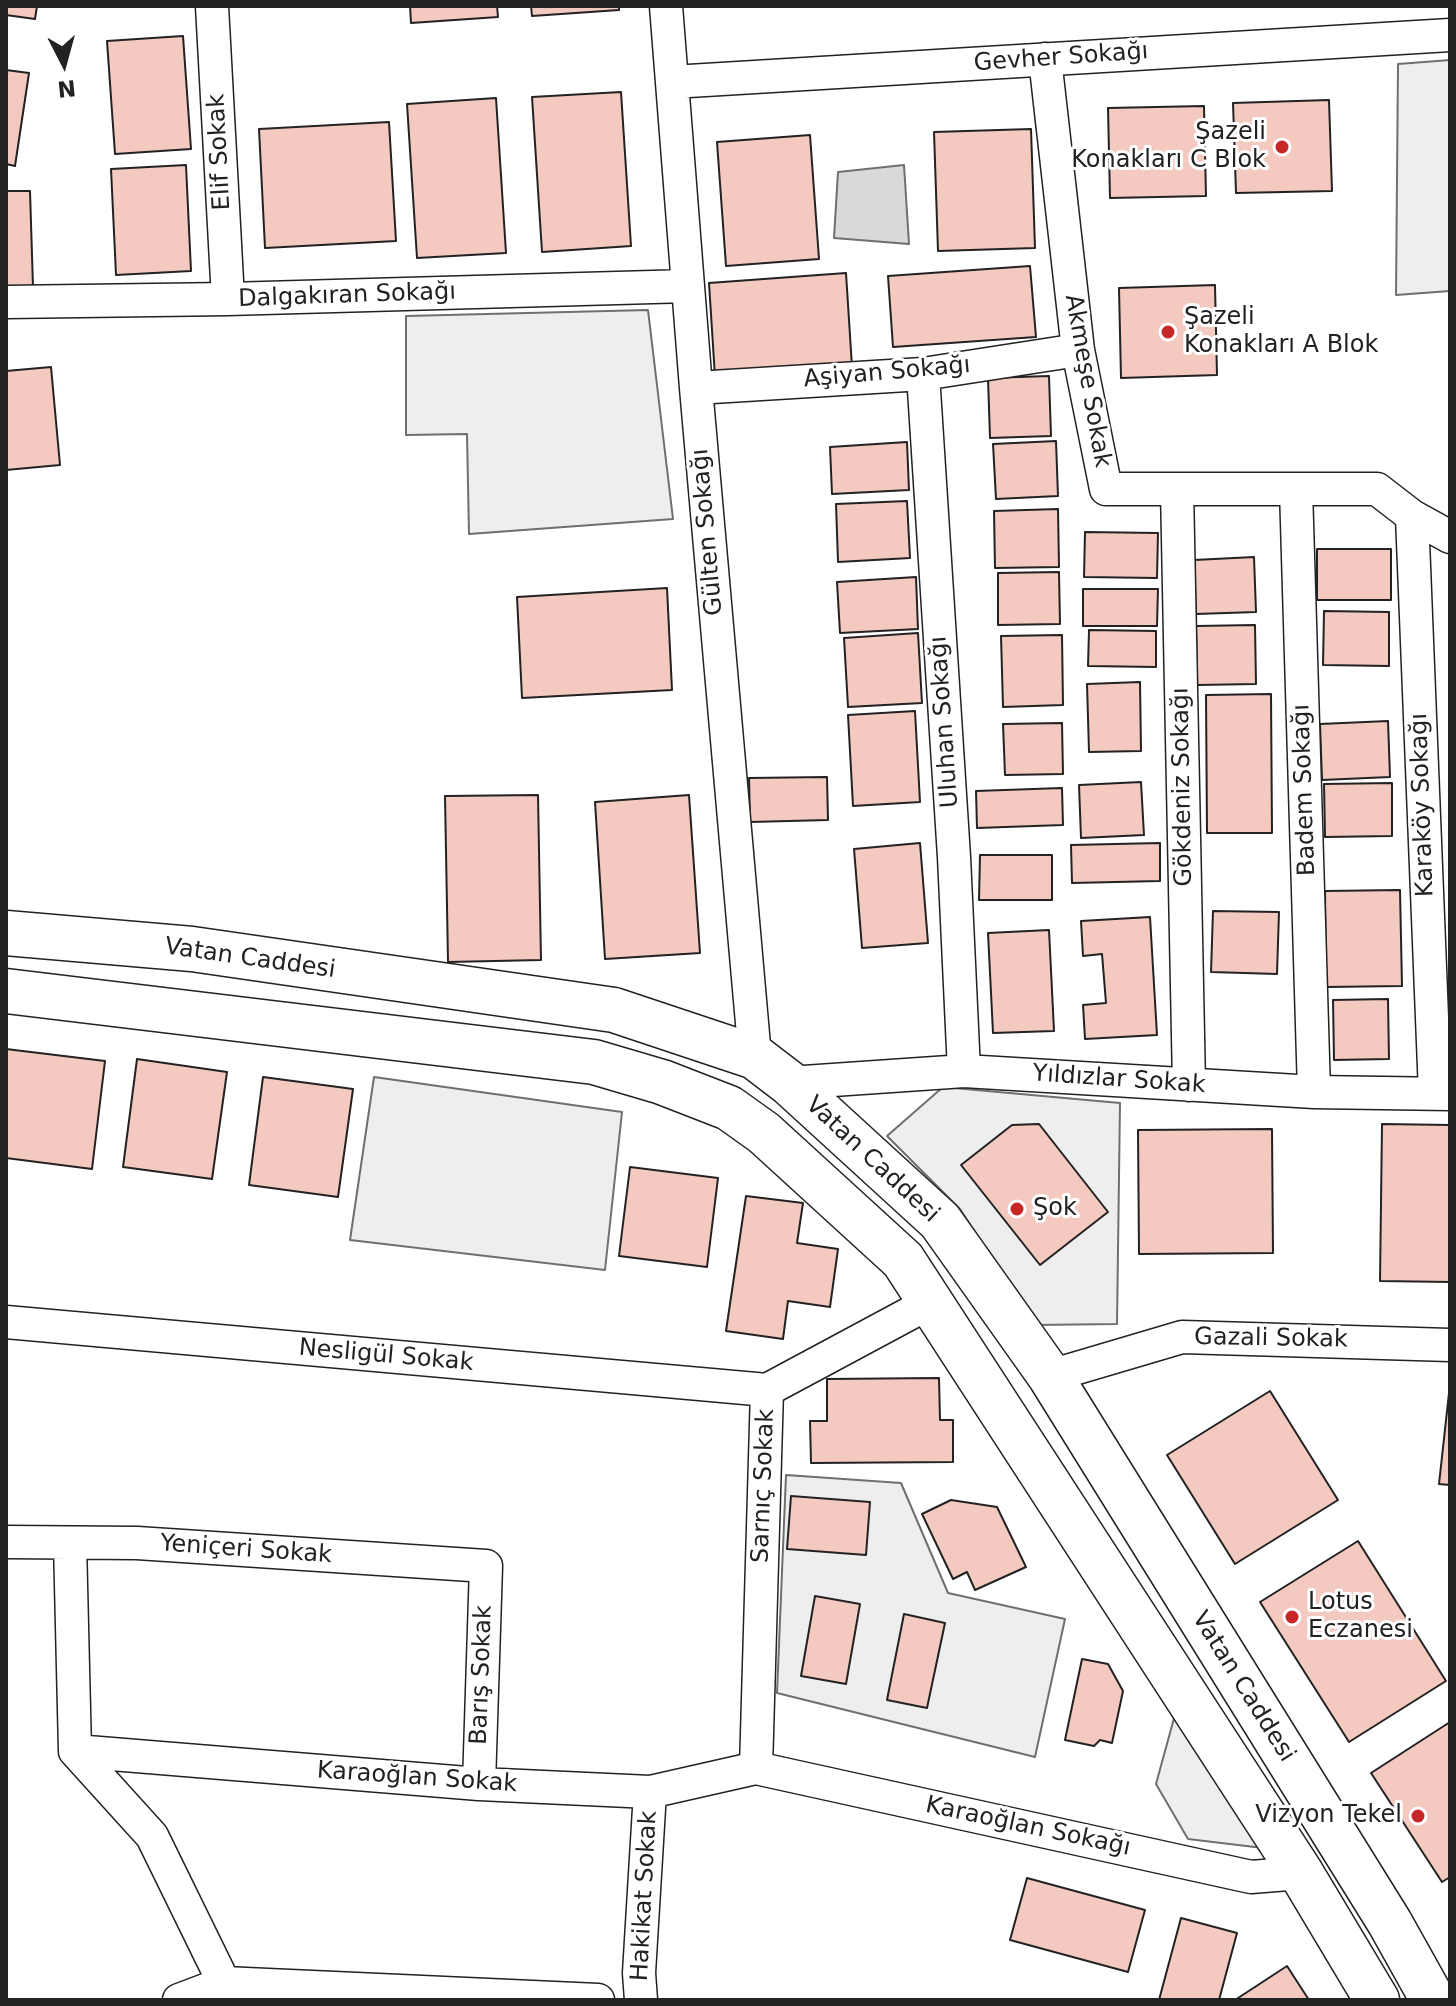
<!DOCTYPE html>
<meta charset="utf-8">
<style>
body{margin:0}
#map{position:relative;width:1456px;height:2006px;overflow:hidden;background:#fff;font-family:"DejaVu Sans",sans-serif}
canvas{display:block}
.frame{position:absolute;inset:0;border:8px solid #222;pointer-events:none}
.north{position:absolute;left:24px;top:24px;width:80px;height:80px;-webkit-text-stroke:6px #fff;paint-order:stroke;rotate:174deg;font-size:22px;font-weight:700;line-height:32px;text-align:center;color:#222}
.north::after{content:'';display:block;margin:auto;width:28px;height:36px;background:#222;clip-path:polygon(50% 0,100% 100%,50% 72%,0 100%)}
</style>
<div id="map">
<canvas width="1456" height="2006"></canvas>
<div class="frame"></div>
<div class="north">N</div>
</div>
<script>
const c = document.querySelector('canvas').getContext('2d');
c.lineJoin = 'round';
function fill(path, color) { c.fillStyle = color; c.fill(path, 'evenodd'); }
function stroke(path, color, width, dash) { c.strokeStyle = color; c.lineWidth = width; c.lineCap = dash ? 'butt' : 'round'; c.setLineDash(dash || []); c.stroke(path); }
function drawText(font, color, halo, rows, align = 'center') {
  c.font = font + ' "DejaVu Sans",sans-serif'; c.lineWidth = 6; c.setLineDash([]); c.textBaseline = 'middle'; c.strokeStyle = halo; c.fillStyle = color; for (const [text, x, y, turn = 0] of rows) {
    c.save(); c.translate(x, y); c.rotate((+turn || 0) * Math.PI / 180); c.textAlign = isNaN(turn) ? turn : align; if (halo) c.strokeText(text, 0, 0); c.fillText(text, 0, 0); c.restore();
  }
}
const green = new Path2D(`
 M1450 60V291L1396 295 1398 64Z
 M648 310 673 519 469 534 467 434 406 435V316Z
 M374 1077 622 1112 605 1270 350 1240Z
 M943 1087 1120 1103 1117 1324 1035 1325 960 1209 887 1136Z
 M786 1475 901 1483 948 1593 1065 1619 1035 1757 777 1693Z
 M1176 1711 1263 1848 1188 1839 1156 1784Z`);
fill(green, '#eee');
stroke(green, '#6f6f6f', 2);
const water = new Path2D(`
 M904 165 909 244 834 238 838 172Z`);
fill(water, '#d9d9d9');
stroke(water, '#6f6f6f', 2);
const building = new Path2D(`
 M6 6H37L35 19 6 15Z
 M410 6H497L498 17 411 23Z
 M531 6H619V10L532 16Z
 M183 36 191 149 115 154 107 41Z
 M6 70 29 73 15 166 6 164Z
 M621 92 631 246 542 252 532 97Z
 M496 98 506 253 417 258 407 104Z
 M1329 100 1332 191 1236 193 1233 103Z
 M1204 106 1206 196 1110 198 1108 108Z
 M389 122 396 241 265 248 259 129Z
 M1031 129 1035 248 938 251 934 132Z
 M810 135 819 259 726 266 717 142Z
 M186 165 191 271 116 275 111 169Z
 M6 191H30L33 287H6Z
 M1030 266 1036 337 893 347 888 276Z
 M846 273 852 367 715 377 709 283Z
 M1215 285 1217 375 1121 378 1119 288Z
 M51 367 60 465 6 470V371Z
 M1049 376 1051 436 990 438 988 378Z
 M1056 441 1058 496 996 499 993 444Z
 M907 442 909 490 832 494 830 447Z
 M907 501 910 558 838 562 836 504Z
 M1058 509 1059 567 995 568 994 511Z
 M1085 532 1158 533 1157 578 1084 577Z
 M1317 549H1391V600H1317Z
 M1254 557 1256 612 1196 614 1194 560Z
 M1059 572 1060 624 998 625V573Z
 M916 577 918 629 840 633 837 582Z
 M667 588 672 690 522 698 517 597Z
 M1083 589H1158L1157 626H1083Z
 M1324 611 1389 612V666L1323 665Z
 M1255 625 1256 684 1197 685 1196 626Z
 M1089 630 1156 631V667L1088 666Z
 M918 633 922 703 848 707 844 638Z
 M1062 635 1063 705 1003 707 1001 636Z
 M1140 682 1141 751 1089 752 1087 684Z
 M1271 694 1272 833H1207L1206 695Z
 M915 711 920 802 853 806 848 715Z
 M1388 721 1390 777 1322 780 1320 724Z
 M1062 723 1063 774 1005 775 1003 724Z
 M827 777 828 820 750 822 749 778Z
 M1141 782 1144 835 1081 838 1079 785Z
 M1392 783V836L1325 837 1324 784Z
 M1062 788 1063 825 977 828 976 791Z
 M538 795 541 960 448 962 445 796Z
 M689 795 700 953 605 959 595 802Z
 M920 843 928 943 862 948 854 849Z
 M1160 843V881L1072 883 1071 845Z
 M980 855H1052V900H979Z
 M1400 890 1402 986 1326 987 1325 891Z
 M1213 911 1279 912 1277 974 1211 972Z
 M1150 917 1157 1035 1085 1039 1083 1005 1106 1003 1102 954 1083 956 1081 921Z
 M1049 930 1054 1031 993 1033 988 933Z
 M1388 999 1389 1059 1334 1060 1333 1000Z
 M6 1049 105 1061 92 1169 6 1158Z
 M137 1059 227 1072 212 1179 123 1167Z
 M263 1077 353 1089 338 1197 249 1185Z
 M1039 1124 1108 1212 1040 1265 961 1165 1012 1125Z
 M1382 1124 1450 1125V1282L1380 1281Z
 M1272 1129 1273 1253 1139 1254 1138 1130Z
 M630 1167 718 1178 707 1267 619 1256Z
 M746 1196 803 1203 797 1243 838 1249 830 1307 788 1301 783 1339 726 1331Z
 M939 1378 940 1420H953V1462L811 1463 810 1421H827V1379Z
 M1270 1391 1338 1500 1235 1564 1167 1455Z
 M1449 1393H1450V1485L1439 1484Z
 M791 1496 870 1502 866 1555 787 1549Z
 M951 1500 997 1507 1026 1567 975 1590 967 1572 953 1579 922 1514Z
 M1358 1541 1446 1681 1349 1742 1260 1602Z
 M815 1596 860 1604 846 1684 801 1676Z
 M904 1614 945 1623 927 1708 887 1700Z
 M1082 1659 1108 1664 1123 1691 1112 1743 1100 1740 1094 1746 1065 1740Z
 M1450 1722V1877L1442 1882 1371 1773Z
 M1027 1878 1145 1910 1128 1972 1010 1940Z
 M1181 1918 1237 1933 1219 2000H1159Z
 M1287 1966 1309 2000H1235Z`);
fill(building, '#f3c9c0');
stroke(building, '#222', 2);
const street = new Path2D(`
 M212 6 228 299
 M666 6 696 388 755 1057
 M1045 59 1078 350 1106 489H1377L1412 516 1450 537
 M672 82 1450 35
 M6 302 228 299 688 286
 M923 374 954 857 964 1071
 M696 388 923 374 1078 350
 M1177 489 1189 1085
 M1296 489 1314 1092
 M1412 516 1435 1093
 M789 1083 964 1071 1314 1092 1450 1094
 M6 1322 767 1390
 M1050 1376 1182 1337 1450 1345
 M6 1542 137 1543 486 1566 479 1784
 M70 1543 75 1751 152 1836 224 1983 598 2000
 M75 1751 479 1784 650 1792 756 1768 1251 1877 1301 1873
 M756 1768 767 1390 931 1302
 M179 2000 224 1983
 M641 2000 639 1973 650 1792`);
const primary = new Path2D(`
 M6 933 192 949 614 1010 755 1057 789 1083 940 1221 1050 1376 1390 1923 1433 2000
 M6 991 594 1062 662 1082 729 1108 764 1133 903 1260 1301 1873 1377 2000`);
stroke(street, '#222', 35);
stroke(primary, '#222', 47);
stroke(street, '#fff', 32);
stroke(primary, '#fff', 44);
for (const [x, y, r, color] of [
 [1282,147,8,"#c62828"],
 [1168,332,8,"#c62828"],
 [1017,1209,8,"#c62828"],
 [1292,1617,8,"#c62828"],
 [1418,1816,8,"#c62828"]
]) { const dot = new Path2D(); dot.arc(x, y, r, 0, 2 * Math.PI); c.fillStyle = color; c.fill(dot); stroke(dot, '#fff', 3); }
drawText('24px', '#222', '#fff', [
 ["Gevher Sokağı",1061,58,-4],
 ["Elif Sokak",220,152,-93],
 ["Dalgakıran Sokağı",347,296,-2],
 ["Aşiyan Sokağı",887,373,-5],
 ["Akmeşe Sokak",1087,381,80],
 ["Gülten Sokağı",708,532,-95],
 ["Uluhan Sokağı",945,722,-94],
 ["Gökdeniz Sokağı",1183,787,-91],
 ["Badem Sokağı",1305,790,-92],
 ["Karaköy Sokağı",1423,805,-92],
 ["Vatan Caddesi",250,959,8],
 ["Yıldızlar Sokak",1119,1080,4],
 ["Vatan Caddesi",872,1160,43],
 ["Gazali Sokak",1271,1339,1],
 ["Nesligül Sokak",386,1356,5],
 ["Sarnıç Sokak",764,1486,-88],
 ["Yeniçeri Sokak",246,1550,4],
 ["Barış Sokak",482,1675,-88],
 ["Vatan Caddesi",1243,1687,58],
 ["Karaoğlan Sokak",417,1778,4],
 ["Karaoğlan Sokağı",1028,1827,12],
 ["Hakikat Sokak",645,1896,-87]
]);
drawText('24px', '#222', '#fff', [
 ["Şazeli",1266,133,"right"],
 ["Konakları C Blok",1266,161,"right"],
 ["Şazeli",1184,318],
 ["Konakları A Blok",1184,346],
 ["Şok",1033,1209],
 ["Lotus",1308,1603],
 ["Eczanesi",1308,1631],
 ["Vizyon Tekel",1402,1816,"right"]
], 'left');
</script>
